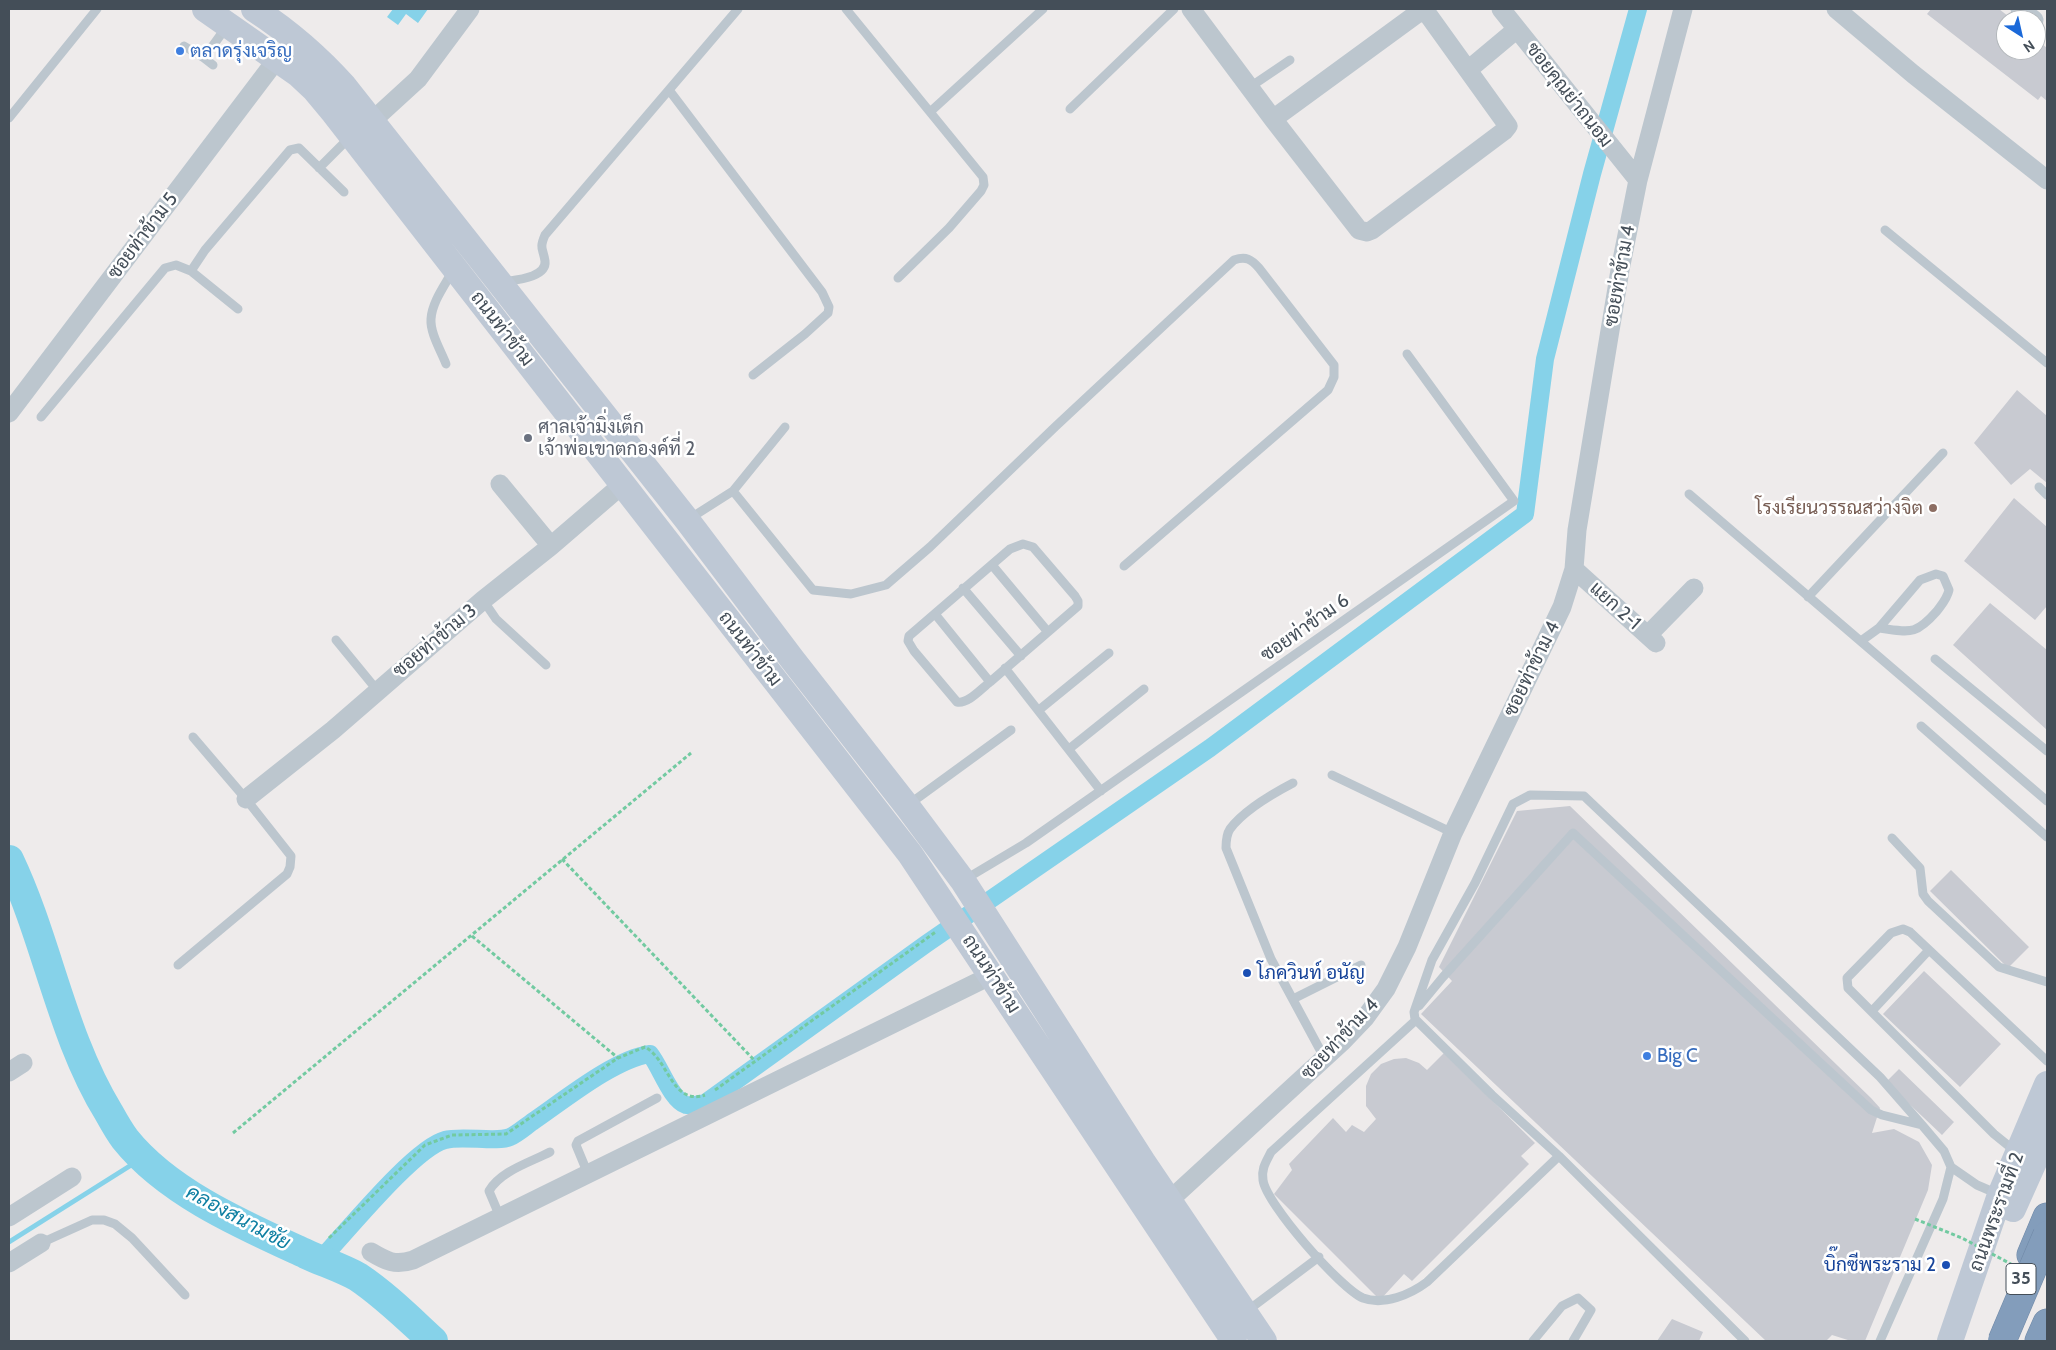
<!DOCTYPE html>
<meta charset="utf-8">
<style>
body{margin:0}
#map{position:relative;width:2056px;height:1350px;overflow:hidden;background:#eeebeb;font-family:Cabin,sans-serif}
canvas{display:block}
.frame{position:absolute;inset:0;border:10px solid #444e58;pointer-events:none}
.north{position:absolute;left:1996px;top:10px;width:50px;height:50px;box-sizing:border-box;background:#fff;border:1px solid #b4b8bc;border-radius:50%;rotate:145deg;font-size:14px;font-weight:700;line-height:20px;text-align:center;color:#444e58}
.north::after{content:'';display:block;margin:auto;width:18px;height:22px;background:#1b69d9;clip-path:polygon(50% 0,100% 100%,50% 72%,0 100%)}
</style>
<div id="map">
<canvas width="2056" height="1350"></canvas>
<div class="frame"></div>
<div class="north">N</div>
</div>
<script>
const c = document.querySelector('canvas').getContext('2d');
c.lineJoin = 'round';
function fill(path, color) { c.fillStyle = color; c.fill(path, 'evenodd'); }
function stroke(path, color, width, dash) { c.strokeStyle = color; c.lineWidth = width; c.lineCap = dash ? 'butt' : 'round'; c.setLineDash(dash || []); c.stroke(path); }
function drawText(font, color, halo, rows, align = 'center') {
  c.font = font + ' Cabin,Sarabun,sans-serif'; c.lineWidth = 5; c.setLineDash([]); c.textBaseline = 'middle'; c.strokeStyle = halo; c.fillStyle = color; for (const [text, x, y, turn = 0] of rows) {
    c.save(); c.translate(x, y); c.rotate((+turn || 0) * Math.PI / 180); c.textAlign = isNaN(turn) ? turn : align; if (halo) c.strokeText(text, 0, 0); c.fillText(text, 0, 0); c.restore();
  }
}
fill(new Path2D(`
 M393 9H428L418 23 406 14 398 25 387 17Z`), '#86d2e9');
stroke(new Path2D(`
 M9 1242 144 1157`), '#86d2e9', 5);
stroke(new Path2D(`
 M320 1260C345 1234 414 1148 445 1140 462 1135 497 1143 510 1137 517 1134 525 1127 532 1122 563 1101 614 1059 650 1054 660 1066 671 1100 686 1105 691 1106 700 1104 705 1103L926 944 1210 748 1525 514 1545 359 1592 174 1638 9`), '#86d2e9', 18);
stroke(new Path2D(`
 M9 860C48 942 61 1035 109 1113 114 1122 119 1131 125 1139 168 1193 245 1226 306 1254 323 1262 342 1268 358 1277 385 1295 409 1319 433 1341`), '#86d2e9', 30);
fill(new Path2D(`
 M1931 9H1999L2013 20H2006V50H2036V39L2047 48V101L2041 96 2038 100 1927 14Z
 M2017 390 2047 416V483L2030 469 2011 485 1974 443Z
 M2014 498 2047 527V606L2035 620 1964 561Z
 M1990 603 2047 650V730L1953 645Z
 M1570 806 1871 1098 1880 1108 1872 1133 1894 1129 1919 1142 1932 1165 1928 1190 1865 1341H1851L1832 1335 1826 1341H1766L1421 1014 1452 981 1439 967 1517 811Z
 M1951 870 2029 947 2008 968 1930 891Z
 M1924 971 2001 1044 1960 1087 1883 1014Z
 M1444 1053 1535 1143 1521 1156 1529 1164 1412 1281 1404 1274 1380 1300 1274 1194 1292 1170 1289 1164 1333 1118 1346 1132 1352 1125 1364 1132 1376 1119 1366 1106V1086L1371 1074 1381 1064 1394 1059 1406 1058 1419 1063 1427 1070Z
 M1899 1069 1954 1122 1942 1135 1886 1082Z
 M1672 1319 1703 1332 1699 1341H1657Z`), '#c8cad1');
const highway = new Path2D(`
 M2031 1255 2047 1217
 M2039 1341 2047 1323`);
stroke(highway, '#6f88a6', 29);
stroke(new Path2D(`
 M562 859 755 1061
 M472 936 618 1058
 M715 1090 937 931
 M233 1133 691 753
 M329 1238 425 1145 452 1135 506 1134 618 1058 645 1047C669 1060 672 1106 705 1095`), '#72caa1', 3, [4, 2.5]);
stroke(new Path2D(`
 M846 9 930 112 1043 9
 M184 46 204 58
 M213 65 204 58 227 26
 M1250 87 1290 60
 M669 90 822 292 829 307 828 313 805 334 753 375
 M1070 109 1174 9
 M9 118 97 9
 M319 168 350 137
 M1885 230 2047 363
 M898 278 949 228 981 191 984 185 983 177 930 112
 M503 282C514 280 547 278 545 261 543 248 539 249 545 235L738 9
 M238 309 191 271 205 250 290 150 299 148 344 192
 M446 364C441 351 430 333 431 319 432 302 445 285 452 272
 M41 417 165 268 176 265 191 271
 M2039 487 2047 495
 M733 491 813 590 851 594 886 585 930 547 1056 426 1234 260C1246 256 1251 259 1259 268L1334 365V377L1328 390 1124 566
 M1689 494 2047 801
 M689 519 733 491 785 427
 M992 565 1048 632
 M963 588 1021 656
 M1808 597 1943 453
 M483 600 496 619 546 665
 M935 614 990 682 1078 606V601L1075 596 1033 547 1023 544 1010 549 909 636 908 641 914 651 957 702C968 704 981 689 990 682
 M336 640 377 690
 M1861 641 1879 628 1920 580 1936 574 1943 576 1949 590C1947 599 1942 604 1937 611 1915 636 1910 632 1879 628
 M1935 659 2047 751
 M1005 668 1101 791
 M1039 710 1109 653
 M1921 726 2047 837
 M1069 749 1144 689
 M1332 775 1453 833
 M1293 783C1272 794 1244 810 1230 829 1226 835 1226 842 1226 848L1271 959 1325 1059
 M908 805 1011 730
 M1892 838 1920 868 1923 894 1928 901 1999 967 2047 982
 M964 880 1026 843 1514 501 1407 354
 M178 965 287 874 290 867 291 856 246 799 193 737
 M1293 999 1361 965
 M1419 1006 1443 977 1573 833 1871 1110 1882 1115 1922 1125 1944 1151 1951 1167 1943 1199 1880 1341
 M1872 1011 1929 950
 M1416 1020 1271 1152C1266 1162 1261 1169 1263 1180 1266 1204 1341 1289 1363 1298 1384 1306 1411 1294 1427 1282L1559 1156
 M2015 1151 1994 1134 1848 988 1847 978 1891 933 1903 929 1910 932 2047 1061
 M1951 1167 1977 1185 1998 1194
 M588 1174 576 1145 578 1141 657 1098
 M500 1217 489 1191C500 1171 531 1162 550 1152
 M41 1243 92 1220H104L115 1224 132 1238 185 1295
 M1247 1311 1319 1257
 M1533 1341 1562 1306 1578 1298 1591 1310 1573 1341
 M1745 1341 1559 1156 1492 1095 1415 1019 1414 1012 1432 960 1475 883 1513 804 1530 795 1584 796 1880 1077 1922 1125`), '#bcc6ce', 9);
stroke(new Path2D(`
 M1191 9 1273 119 1359 230 1367 232 1372 230 1504 131 1508 126 1429 16 1425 13H1418L1273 119
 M1501 9 1638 180
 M1836 9 1913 74 2047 180
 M2020 9 2034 20
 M1468 70 1517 29
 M371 122 418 79 470 9
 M9 413 277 59
 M500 484 551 546
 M1574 569 1656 643
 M1648 635 1694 588
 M246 799 333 730 483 600 551 546 623 484
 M9 1072 23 1063
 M1160 1209 1343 1041 1365 1018 1386 989 1407 947 1453 833 1562 607 1574 569 1577 530 1620 270 1638 180 1683 9
 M9 1217 72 1177
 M371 1252C386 1261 395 1266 413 1260L992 975
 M9 1263 41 1243`), '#bcc6ce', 19);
stroke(new Path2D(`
 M205 9 298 74 314 89 334 113 910 854 1234 1341
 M254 9C288 31 317 56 344 86L687 520 792 659 907 806 963 881 1143 1162 1264 1341
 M2013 1209 2047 1133
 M1950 1341 2000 1195 2047 1084`), '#bec8d5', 26);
stroke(highway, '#839dbb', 28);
const highwayBridge = new Path2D(`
 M2002 1341 2047 1235`);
stroke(highwayBridge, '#6f88a6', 29, []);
stroke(new Path2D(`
 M1915 1219 1962 1238 2011 1264`), '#72caa1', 3, [4, 2.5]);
stroke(highwayBridge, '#839dbb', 28);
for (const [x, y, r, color] of [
 [180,51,5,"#3f7fe0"],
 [528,438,5,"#6b7280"],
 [1933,508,5,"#8d6e63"],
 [1247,973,5,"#1a4fb4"],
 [1647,1056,5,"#3f7fe0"],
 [1946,1265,5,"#1a4fb4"]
]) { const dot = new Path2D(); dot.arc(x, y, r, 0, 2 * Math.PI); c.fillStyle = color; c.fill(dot); stroke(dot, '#fff', 2); }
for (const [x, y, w] of [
 [2021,1279,30]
]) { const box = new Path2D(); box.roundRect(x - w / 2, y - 15.5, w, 31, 4); c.fillStyle = '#fff'; c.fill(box); stroke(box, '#444e58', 1); }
drawText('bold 18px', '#444e58', null, [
 ["35",2021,1279]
]);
drawText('19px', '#366cbe', '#fff', [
 ["ตลาดรุ่งเจริญ",190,51],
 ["Big C",1657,1056]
], 'left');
drawText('19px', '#444e58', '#fff', [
 ["ซอยคุณย่าถนอม",1569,95,52],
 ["ซอยท่าข้าม 5",143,236,-53],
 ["ซอยท่าข้าม 4",1620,276,-80],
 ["ถนนท่าข้าม",502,329,52],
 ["แยก 2-1",1615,606,42],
 ["ซอยท่าข้าม 6",1305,628,-35],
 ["ซอยท่าข้าม 3",435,641,-40],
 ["ถนนท่าข้าม",750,649,52],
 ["ซอยท่าข้าม 4",1532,669,-64],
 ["ถนนท่าข้าม",991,974,57],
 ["ซอยท่าข้าม 4",1340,1039,-47],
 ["ถนนพระรามที่ 2",1997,1212,-70]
]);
drawText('19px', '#5b616d', '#fff', [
 ["ศาลเจ้ามิ่งเต็ก",538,427],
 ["เจ้าพ่อเขาตกองค์ที่ 2",538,449]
], 'left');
drawText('19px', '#785e54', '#fff', [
 ["โรงเรียนวรรณสว่างจิต",1923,508]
], 'right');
drawText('19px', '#164399', '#fff', [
 ["โภควินท์ อนัญ",1257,973],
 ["บิ๊กซีพระราม 2",1936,1265,"right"]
], 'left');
drawText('italic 20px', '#0e7fa2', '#fff', [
 ["คลองสนามชัย",238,1218,28]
]);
</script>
